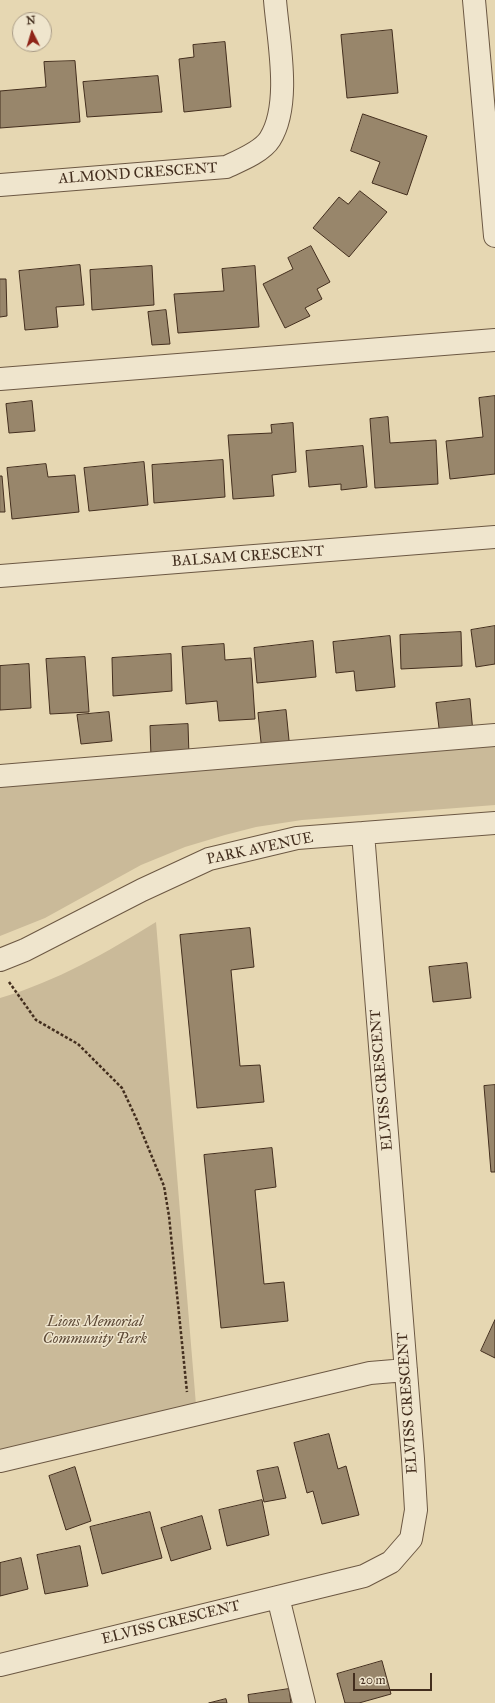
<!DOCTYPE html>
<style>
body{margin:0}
#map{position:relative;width:495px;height:1703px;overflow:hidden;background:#e6d7b2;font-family:"IM FELL Great Primer",serif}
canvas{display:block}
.north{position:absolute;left:12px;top:12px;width:40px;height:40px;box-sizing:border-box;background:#efe5cd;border:1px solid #aa9c87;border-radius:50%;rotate:355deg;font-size:11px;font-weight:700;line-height:16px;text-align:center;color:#432e1e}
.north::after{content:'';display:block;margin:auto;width:14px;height:18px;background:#8f2418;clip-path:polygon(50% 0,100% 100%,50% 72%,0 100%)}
.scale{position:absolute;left:353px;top:1673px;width:79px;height:18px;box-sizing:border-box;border:2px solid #432e1e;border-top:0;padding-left:5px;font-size:12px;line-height:14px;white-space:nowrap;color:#432e1e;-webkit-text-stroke:3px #efe5cd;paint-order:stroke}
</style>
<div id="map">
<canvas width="495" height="1703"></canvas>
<div class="north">N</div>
<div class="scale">20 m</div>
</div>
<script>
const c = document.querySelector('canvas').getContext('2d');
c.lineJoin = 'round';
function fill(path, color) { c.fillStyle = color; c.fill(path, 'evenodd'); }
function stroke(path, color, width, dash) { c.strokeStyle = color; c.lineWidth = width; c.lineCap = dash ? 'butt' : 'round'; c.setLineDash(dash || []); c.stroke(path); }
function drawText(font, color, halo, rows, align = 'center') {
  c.font = font + ' "IM FELL Great Primer",serif'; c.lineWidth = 3; c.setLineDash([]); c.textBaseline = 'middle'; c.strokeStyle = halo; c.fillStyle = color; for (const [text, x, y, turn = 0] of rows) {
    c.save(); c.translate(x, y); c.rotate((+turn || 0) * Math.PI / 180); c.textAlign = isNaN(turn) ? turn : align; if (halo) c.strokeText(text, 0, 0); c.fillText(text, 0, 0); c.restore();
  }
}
fill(new Path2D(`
 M495 746V805L302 820 256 827 225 835 185 847 141 865 45 918 0 936V786Z
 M156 922 196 1405 0 1452V998C57 981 106 953 156 922Z`), '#caba99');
const building = new Path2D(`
 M392 30 398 93 347 98 341 35Z
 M225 42 231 107 184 112 179 59 194 57 193 45Z
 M75 61 80 122 0 128V91L46 87 44 62Z
 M158 76 162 112 87 117 83 82Z
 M363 114 427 136 407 195 372 183 380 162 351 151Z
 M360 191 387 212 349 257 313 228 339 197 348 204Z
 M311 246 330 282 317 289 322 299 305 308 310 316 285 328 263 284 293 269 288 258Z
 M80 265 84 305 56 307 58 327 25 330 19 271Z
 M152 266 154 305 92 310 90 270Z
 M255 266 259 327 178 333 174 294 224 291 222 269Z
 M0 279H6L7 316 0 317Z
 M166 310 170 344 152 345 148 312Z
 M495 396V474L450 479 446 441 483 437 479 398Z
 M32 401 35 431 9 433 6 404Z
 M388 417 390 443 436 440 438 484 375 488 370 419Z
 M293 423 296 472 272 475 274 496 233 499 228 435 272 433 271 425Z
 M363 446 367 487 341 490V484L309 487 306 451Z
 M223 460 225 497 154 503 152 465Z
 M144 462 148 505 89 511 84 468Z
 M46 464 48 477 75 475 79 512 12 519 7 468Z
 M0 476H2L5 512H0Z
 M495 626V664L476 667 471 630Z
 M461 632 462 666 401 669 400 635Z
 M390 636 395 687 356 691 354 671 336 673 333 642Z
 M313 641 316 677 257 683 254 648Z
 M224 644 225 660 251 658 255 719 219 721 217 701 186 704 182 647Z
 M171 654 172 691 113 696 112 658Z
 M85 657 89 712 50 714 46 659Z
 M29 664 31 708 0 710V666Z
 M470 699 473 733 440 736 436 703Z
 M286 710 290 750 262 752 258 713Z
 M109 712 112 741 81 744 77 715Z
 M188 724 189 756 151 757 150 726Z
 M250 928 254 967 231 970 240 1066 260 1065 264 1102 197 1108 180 935Z
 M467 963 471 998 433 1002 429 967Z
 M495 1085V1172H491L484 1086Z
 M272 1148 276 1187 255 1190 264 1284 284 1282 288 1321 221 1328 204 1155Z
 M495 1320V1358L481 1351Z
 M329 1434 338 1469 346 1466 359 1515 322 1524 313 1491 307 1493 294 1443Z
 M75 1467 91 1521 66 1530 49 1476Z
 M278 1467 286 1498 264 1502 257 1471Z
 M262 1500 269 1535 227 1546 219 1510Z
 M150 1512 162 1558 102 1574 90 1527Z
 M202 1516 211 1549 171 1561 161 1528Z
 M80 1546 88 1586 45 1594 37 1555Z
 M21 1558 28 1589 0 1596V1563Z
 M382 1661 391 1694 359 1703H345L337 1674Z
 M289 1689 291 1703H249L248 1695Z
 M226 1699 227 1703H209Z`);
fill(building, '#98866b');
stroke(building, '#432e1e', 1);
const minor = new Path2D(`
 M474 0 495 236
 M0 185 226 167C239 161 262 152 270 139 292 104 278 39 275 0
 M0 379 495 340
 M0 576 495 537
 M0 776 495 735
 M0 960 25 950 142 890 209 859 297 838 495 823
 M0 1461 370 1373 406 1370
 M278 1597 304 1703
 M0 1665 364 1576 391 1562 411 1539 416 1510 413 1459 363 833`);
stroke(minor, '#6c5843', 24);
stroke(new Path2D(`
 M9 982 36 1020 78 1044 122 1088 136 1118 164 1186 169 1216 187 1392`), '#432e1e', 2.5, [3, 2]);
stroke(minor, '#efe5cd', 22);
drawText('15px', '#432e1e', '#efe5cd', [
 ["ALMOND CRESCENT",138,174,-4],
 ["BALSAM CRESCENT",248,557,-4],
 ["PARK AVENUE",260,849,-12],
 ["ELVISS CRESCENT",382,1080,-95],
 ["ELVISS CRESCENT",408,1403,-94],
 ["ELVISS CRESCENT",171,1623,-14]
]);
drawText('italic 15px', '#5e4a37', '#efe5cd', [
 ["Lions Memorial",95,1322],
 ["Community Park",95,1339]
]);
</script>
